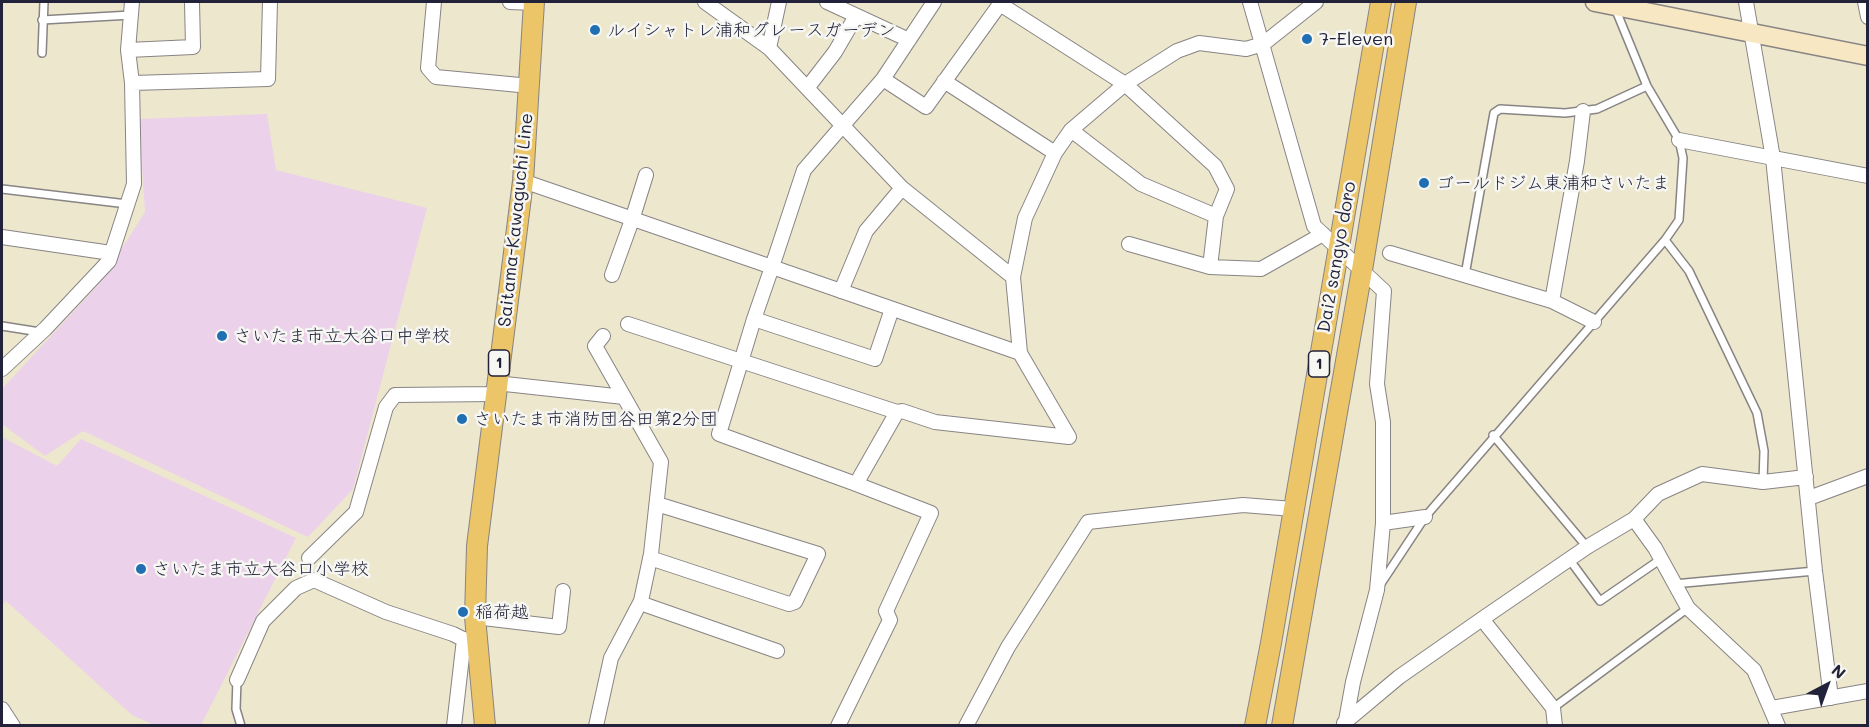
<!DOCTYPE html>
<meta charset="utf-8">
<style>
body{margin:0}
#map{position:relative;width:1869px;height:727px;overflow:hidden;background:#ede7cd;font-family:Mali,sans-serif}
canvas{display:block}
.frame{position:absolute;inset:0;border:3px solid #22223b;pointer-events:none}
.north{position:absolute;left:1797px;top:655px;width:60px;height:60px;-webkit-text-stroke:4px #f6f6f2;paint-order:stroke;rotate:41deg;font-size:16px;font-weight:700;line-height:24px;text-align:center;color:#22223b}
.north::after{content:'';display:block;margin:auto;width:21px;height:27px;background:#22223b;clip-path:polygon(50% 0,100% 100%,50% 72%,0 100%)}
</style>
<div id="map">
<canvas width="1869" height="727"></canvas>
<div class="frame"></div>
<div class="north">N</div>
</div>
<script>
const c = document.querySelector('canvas').getContext('2d');
c.lineJoin = 'round';
function fill(path, color) { c.fillStyle = color; c.fill(path, 'evenodd'); }
function stroke(path, color, width, dash) { c.strokeStyle = color; c.lineWidth = width; c.lineCap = dash ? 'butt' : 'round'; c.setLineDash(dash || []); c.stroke(path); }
function drawText(font, color, halo, rows, align = 'center') {
  c.font = font + ' Mali,"Klee One",sans-serif'; c.lineWidth = 5; c.setLineDash([]); c.textBaseline = 'middle'; c.strokeStyle = halo; c.fillStyle = color; for (const [text, x, y, turn = 0] of rows) {
    c.save(); c.translate(x, y); c.rotate((+turn || 0) * Math.PI / 180); c.textAlign = isNaN(turn) ? turn : align; if (halo) c.strokeText(text, 0, 0); c.fillText(text, 0, 0); c.restore();
  }
}
fill(new Path2D(`
 M267 114 276 170 427 208 353 489 308 537 83 431 45 456 2 424V389L100 283 145 212 139 119Z
 M2 437 57 466 81 439 296 538 201 725H154L132 715 6 601 2 605Z`), '#ecd1ea');
const lane = new Path2D(`
 M42 20 131 15
 M42 53 44 2
 M2 189 127 204
 M1665 240 1689 271 1757 413 1764 451 1763 482
 M1465 275 1494 113 1500 109 1565 113 1597 109 1647 86
 M2 326 40 332
 M1493 435 1587 547
 M1569 559 1600 601 1661 559
 M1674 584 1815 571
 M1380 585 1425 517 1665 240 1679 220 1683 158 1679 140 1647 86 1615 8
 M237 680 236 709 241 726
 M1553 708 1688 608`);
const street = new Path2D(`
 M434 2 428 68 436 77 530 86
 M510 2 534 3
 M705 2 769 48 902 188 1013 277
 M827 2 909 40
 M934 2 883 79 804 170 772 267 1020 353
 M1250 2 1314 226 1384 291 1377 384 1383 422V523L1425 517
 M1746 2 1773 158 1815 571 1831 698
 M1865 2 1868 17
 M769 48 779 2
 M128 50 193 47 192 2
 M883 79 926 107 1000 4 1125 84 1215 166 1227 189 1216 216 1210 267
 M944 81 1055 153
 M132 83 268 79 270 2
 M808 87 835 52 856 16
 M1071 130 1141 184 1216 216
 M1679 140 1868 176
 M523 181 772 267 754 319 719 434 856 484
 M2 237 111 253
 M1129 244 1210 267 1261 269 1323 234
 M1390 253 1552 301 1594 322
 M612 275 632 220 646 175
 M841 291 866 231 902 188
 M1552 301 1577 161 1583 111
 M754 319 875 359 892 309
 M628 324 897 412
 M2 369 45 329 109 261 134 184 132 83 128 50 132 2
 M496 383 624 397
 M1069 437 1020 353 1013 277 1025 218 1055 153 1071 130 1125 84 1177 51 1199 43 1246 49 1263 44 1316 2
 M1809 498 1868 476
 M1634 519 1655 548 1688 608 1754 670 1778 726
 M309 558 356 512 386 407 395 395 495 394
 M650 558 789 604 795 602 818 554 657 504
 M640 603 777 651
 M475 617 559 627 563 591
 M1482 619 1553 708 1555 726
 M237 680 263 621 296 588 314 580 386 612 453 634 477 646
 M1772 708 1868 691
 M2 709 13 726
 M1344 723 1399 677 1482 619 1587 547 1634 519 1658 494 1702 474 1763 482 1806 477
 M454 726 464 639
 M596 726 611 658 641 601 651 554 661 462 595 346 603 336
 M838 726 890 620 886 611 931 513 856 484 897 412 902 411 935 422 1069 437
 M966 726 1008 647 1088 522 1243 505 1293 509
 M1345 726 1353 682 1377 590 1383 523`);
const secondary = new Path2D(`
 M1595 2 1868 56`);
const primary = new Path2D(`
 M485 726 475 617 477 546 523 181 534 2
 M1255 726 1271 643 1381 2
 M1282 726 1362 270 1406 2`);
stroke(lane, '#888484', 10);
stroke(street, '#888484', 16);
stroke(secondary, '#888484', 21);
stroke(primary, '#888484', 22);
stroke(lane, '#fff', 7);
stroke(street, '#fff', 14);
stroke(secondary, '#f7e8c3', 18);
stroke(primary, '#ecc569', 20);
for (const [x, y, r, color] of [
 [595,30,6,"#1f6fb2"],
 [1307,39,6,"#1f6fb2"],
 [1424,183,6,"#1f6fb2"],
 [222,336,6,"#1f6fb2"],
 [462,419,6,"#1f6fb2"],
 [141,569,6,"#1f6fb2"],
 [463,612,6,"#1f6fb2"]
]) { const dot = new Path2D(); dot.arc(x, y, r, 0, 2 * Math.PI); c.fillStyle = color; c.fill(dot); stroke(dot, '#f6f6f2', 2); }
for (const [x, y, w] of [
 [499,363,21],
 [1319,364,21]
]) { const box = new Path2D(); box.roundRect(x - w / 2, y - 13, w, 26, 4.5); c.fillStyle = '#f6f6f2'; c.fill(box); stroke(box, '#22223b', 1.5); }
drawText('bold 16px', '#22223b', null, [
 ["1",499,363],
 ["1",1319,364]
]);
drawText('18px', '#22223b', '#f6f6f2', [
 ["ルイシャトレ浦和グレースガーデン",607,30],
 ["7-Eleven",1319,39],
 ["ゴールドジム東浦和さいたま",1436,183],
 ["さいたま市立大谷口中学校",234,336],
 ["さいたま市消防団谷田第2分団",474,419],
 ["さいたま市立大谷口小学校",153,569],
 ["稲荷越",475,612]
], 'left');
drawText('18px', '#22223b', '#f6f6f2', [
 ["Saitama-Kawaguchi Line",516,220,-84],
 ["Dai2 sangyo doro",1337,257,-80]
]);
</script>
